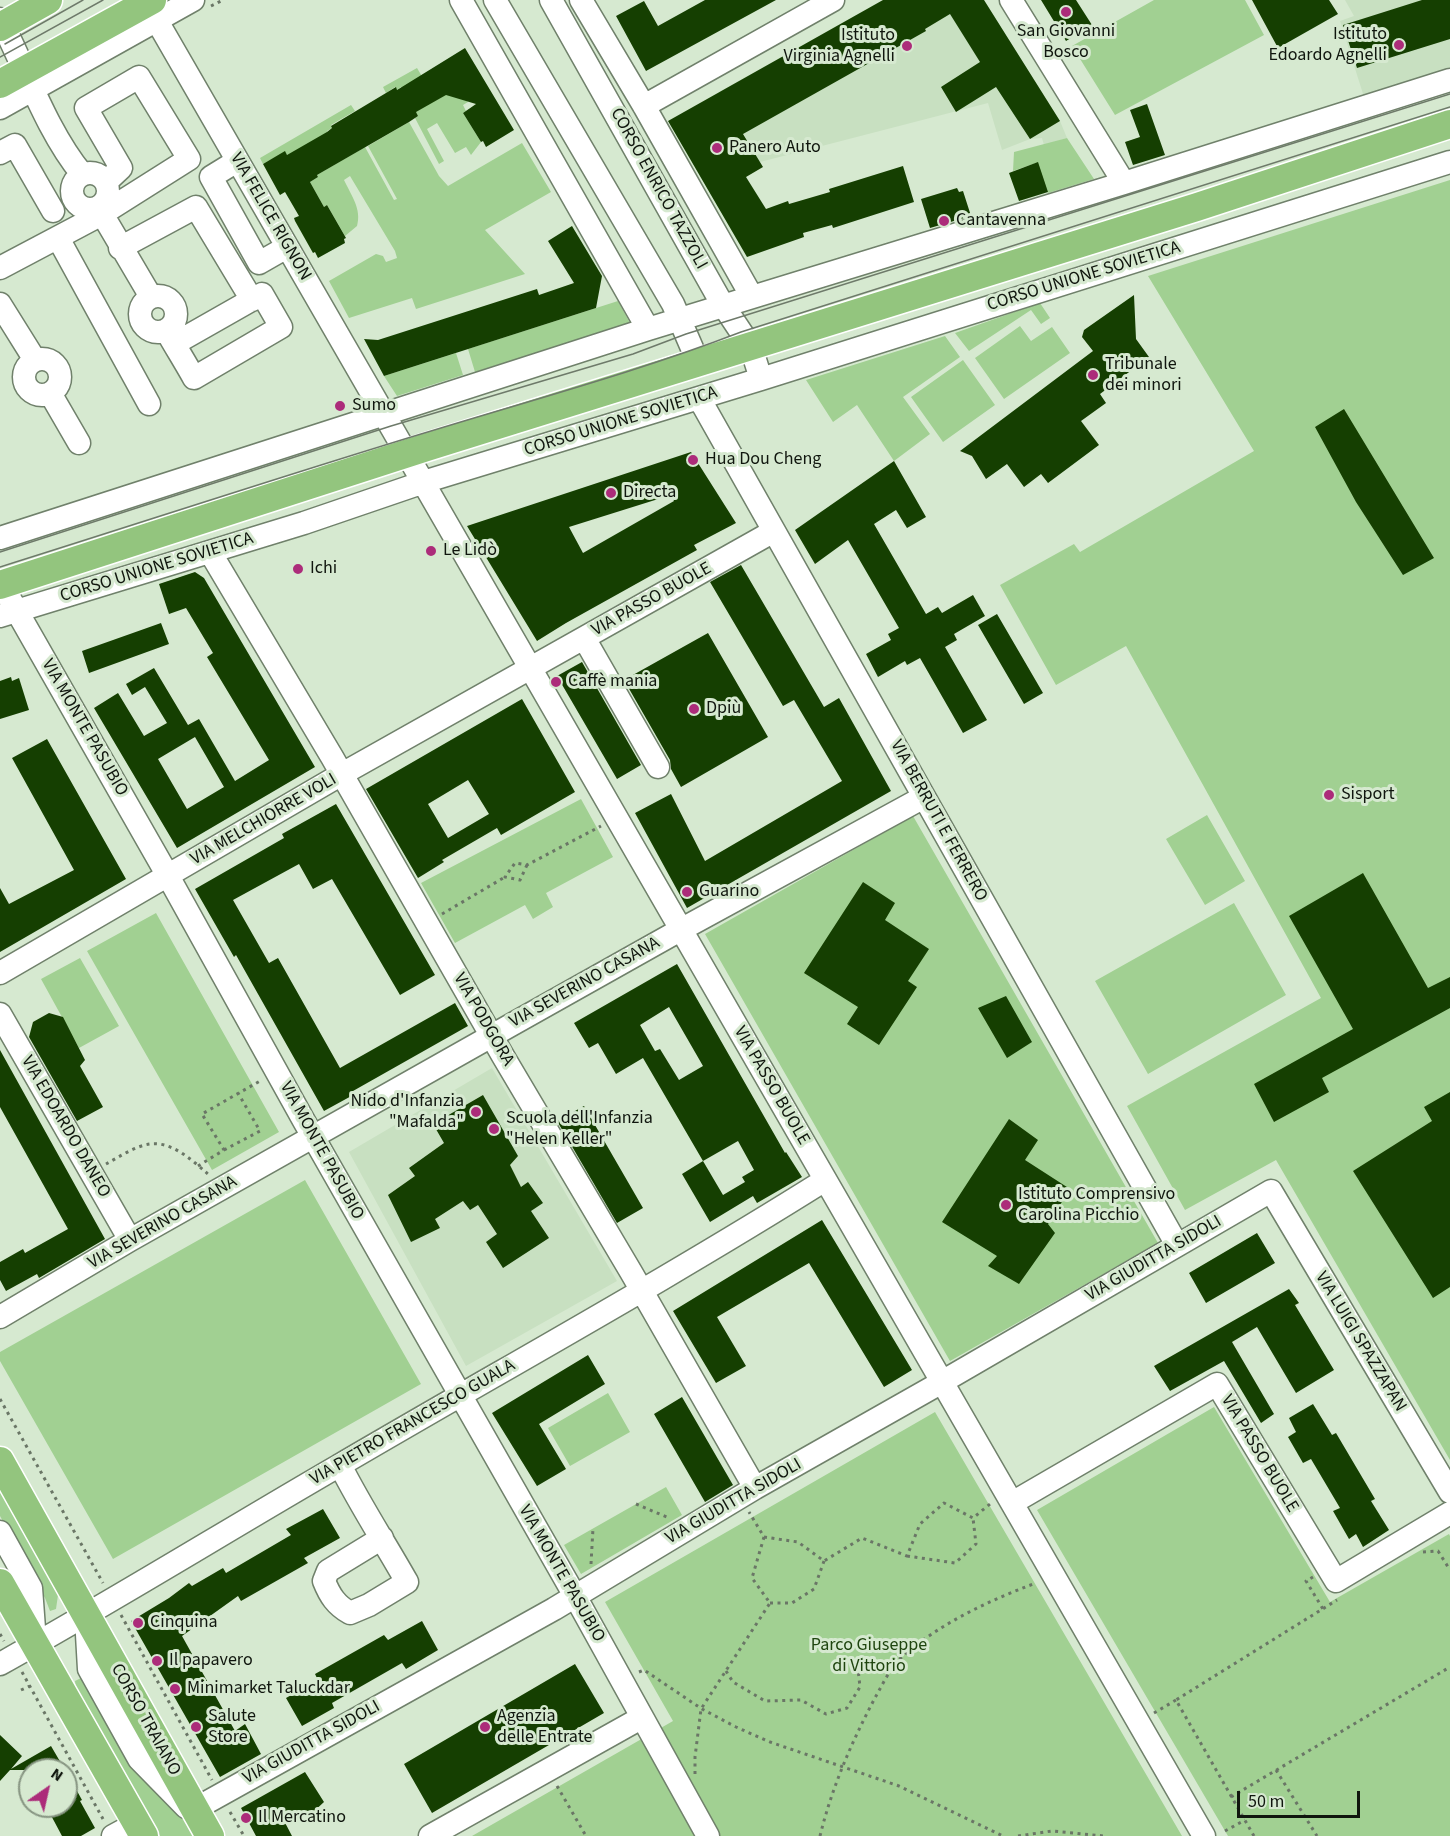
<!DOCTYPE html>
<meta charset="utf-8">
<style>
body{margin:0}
#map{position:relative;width:1450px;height:1836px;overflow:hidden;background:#d6e9d0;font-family:"Source Sans 3",sans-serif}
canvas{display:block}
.north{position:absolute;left:18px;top:1758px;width:60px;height:60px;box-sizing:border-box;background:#d6e9d0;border:2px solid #879582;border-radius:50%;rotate:34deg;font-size:16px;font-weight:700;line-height:24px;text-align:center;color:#10160e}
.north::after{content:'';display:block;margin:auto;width:21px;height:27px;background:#ac2c7a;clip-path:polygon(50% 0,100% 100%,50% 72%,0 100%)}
.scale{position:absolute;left:1237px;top:1791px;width:123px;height:27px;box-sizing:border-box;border:3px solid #10160e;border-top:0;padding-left:8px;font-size:18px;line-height:21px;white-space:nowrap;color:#10160e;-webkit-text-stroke:4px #d6e9d0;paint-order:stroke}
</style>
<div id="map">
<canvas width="1450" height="1836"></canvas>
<div class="north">N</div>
<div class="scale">50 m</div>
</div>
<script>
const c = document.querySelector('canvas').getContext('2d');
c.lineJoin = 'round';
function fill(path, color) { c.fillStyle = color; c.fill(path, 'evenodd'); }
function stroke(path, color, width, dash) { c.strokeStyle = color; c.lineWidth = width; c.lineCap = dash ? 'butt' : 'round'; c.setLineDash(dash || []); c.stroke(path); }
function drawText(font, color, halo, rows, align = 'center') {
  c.font = font + ' "Source Sans 3",sans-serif'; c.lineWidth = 6; c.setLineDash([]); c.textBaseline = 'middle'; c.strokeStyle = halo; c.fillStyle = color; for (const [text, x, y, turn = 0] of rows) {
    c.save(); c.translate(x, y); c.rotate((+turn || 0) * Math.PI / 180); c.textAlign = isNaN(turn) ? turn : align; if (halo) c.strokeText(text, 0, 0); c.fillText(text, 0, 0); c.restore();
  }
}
fill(new Path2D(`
 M883 0H984L1060 121 1067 138 1044 145 1042 138 1030 139 1002 150 988 103 760 162 719 92Z
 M1345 0H1450V70L1364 97 1340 21 1354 16Z
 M492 1068 617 1281 466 1366 349 1152Z`), '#c8e0c1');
fill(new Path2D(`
 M1154 0H1245L1264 35 1115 115 1072 46Z
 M417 68 436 100 459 87 468 102 463 105 466 111 463 113 481 142 471 155 466 147 455 153 437 123 427 129 444 161 439 164 415 118 418 116 401 87 397 90 395 87 386 93 383 87Z
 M351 105 355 111 331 125 332 128 327 131 335 145 287 155 285 152 263 164 260 158Z
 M409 122 439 176 448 186 522 143 551 192 485 230 525 274 416 309 412 298 349 318 329 281 376 254 383 256 386 262 397 258 395 251 350 176 344 180C351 195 362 209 357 226L345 236 327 205 324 207 310 182 318 177 317 175 365 147 394 200 397 199 368 146Z
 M1067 138 1094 179 1048 193 1036 163 1013 171 1014 152Z
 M1450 180V1460L1276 1160 1185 1210 1127 1106 1321 998 1126 646 1056 685 1000 585 1074 544 1080 552 1254 451 1148 276Z
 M618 301 630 323 475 372 468 349Z
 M1040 303 1050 318 1041 324 1031 310 969 351 955 333Z
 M1020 326 1031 341 1052 327 1070 353 1004 399 975 358Z
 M945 336 960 357 903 397 930 434 894 461 857 405 833 422 806 380Z
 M456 353 463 375 397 396 384 376Z
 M963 360 995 405 943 442 911 397Z
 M581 799 613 857 546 893 553 907 533 919 525 905 455 943 421 883Z
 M1207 815 1245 881 1205 905 1166 839Z
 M913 816 1158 1243 950 1361 705 934Z
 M1234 903 1286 995 1148 1074 1095 981Z
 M156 913 279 1132 212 1170 87 951Z
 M80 958 119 1026 79 1048 41 979Z
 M305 1180 421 1384 113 1559 0 1361V1352Z
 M608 1393 630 1432 570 1466 548 1428Z
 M1214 1407 1330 1602 1449 1534 1450 1536V1836H1228L1037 1510Z
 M935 1412 1182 1836H472L673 1721 605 1602Z
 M0 1485 45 1564 58 1595 56 1609 50 1611 45 1598 0 1516Z
 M666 1487 682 1515 581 1574 564 1545Z
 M83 1677 133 1763 188 1824 195 1836H160L76 1689 75 1681Z`), '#a1d092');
fill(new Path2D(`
 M705 0H776L646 71 616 16 644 1 658 26Z
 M883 0H984L1060 121 1030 139 996 87 956 112 941 87 980 62 950 14 925 29 926 31 743 134 763 167 746 177 766 209 788 201 789 204 830 192 829 189 903 166 914 202 833 228 832 225 803 233 804 237 747 257 668 121Z
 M1041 0H1076L1092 25 1066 41Z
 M1252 0H1329L1338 14 1278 48Z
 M1422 0H1450V39L1357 68 1343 25Z
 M465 48 514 130 486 147 483 141 481 142 463 113 476 104 446 95 416 112 418 116 409 122 317 175 318 177 310 182 324 207 327 205 346 238 344 239 345 243 318 258 315 252 313 253 295 221 294 218 299 216 285 192 280 195 263 164 285 151 287 155 327 132 332 128 331 126 396 87 397 90Z
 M1147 104 1165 155 1133 165 1125 142 1140 137 1130 110Z
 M1038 162 1048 192 1019 201 1009 173Z
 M957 188 959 192 963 191 971 216 930 228 921 199Z
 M572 226 602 276 596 308 384 376 364 339 378 340 537 289 539 295 574 283 548 241Z
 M1134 295 1136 339 1149 357 1100 394 1106 403 1081 421 1099 445 1048 483 1041 474 1024 487 1007 464 986 479 972 456 960 451 1093 351 1082 337 1084 330Z
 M1344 409 1434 558 1403 575 1356 502 1315 427Z
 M691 452 736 523 694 545 697 550 566 623 537 641 467 526ZM671 495 674 501 583 553 569 527Z
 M894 461 926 517 907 528 896 510 874 524 926 614 938 607 942 613 973 595 985 616 954 634 957 640 945 647 987 720 963 733 920 658 907 665 905 661 878 677 866 654 891 640 888 634 899 628 848 540 815 564 795 530Z
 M741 565 824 707 839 698 891 791 687 908 635 813 671 794 705 861 842 781 794 700 783 706 710 582Z
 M195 572 204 578 315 767 177 848 94 708 118 693 144 736 167 723 145 687 132 695 126 684 154 668 188 725 199 719 235 781 269 760 207 657 213 653 186 608 169 614 159 584ZM195 737 224 787 187 809 158 759Z
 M997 614 1043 693 1024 704 978 625Z
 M161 623 169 644 89 673 82 651Z
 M708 633 768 737 681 787 671 769 670 760 624 680Z
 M582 662 641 765 617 779 557 676Z
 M11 677 12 681 19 678 29 710 0 719V681Z
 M522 699 575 792 501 835 497 828 442 860 444 862 418 878 366 789ZM468 780 489 814 448 838 428 804Z
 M47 739 126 879 0 952V888L9 904 74 870 12 758Z
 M336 804 435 975 400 995 332 879 313 889 299 864 233 900 269 963 278 958 340 1068 455 1003 468 1026 353 1091 355 1094 324 1111 236 955 234 957 195 889 284 838 282 834Z
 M1363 873 1428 988 1450 977V1008L1322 1078 1329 1092 1274 1122 1254 1084 1353 1029 1289 916Z
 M863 882 895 903 885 920 929 949 908 981 917 987 879 1045 847 1024 858 1007 804 973Z
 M677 964 785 1153 786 1152 802 1177 757 1203 753 1196 710 1222 682 1174 703 1161 643 1058 616 1074 598 1043 589 1048 574 1023ZM669 1007 703 1066 679 1080 660 1049 655 1051 640 1025ZM738 1141 754 1170 742 1177 745 1182 723 1195 703 1161Z
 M1006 996 1032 1042 1007 1058 978 1008Z
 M49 1013 63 1017 85 1060 80 1066 103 1107 77 1121 29 1037 33 1022Z
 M0 1050 105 1239 39 1278 37 1274 6 1291 0 1280V1262L23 1249 25 1253 68 1229 0 1107Z
 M1450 1092V1287L1433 1298 1353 1171 1432 1121 1424 1107Z
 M483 1095 518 1156 510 1165 521 1187 528 1182 543 1203 531 1211 549 1238 503 1268 486 1242 497 1234 478 1205 470 1210 463 1201 435 1219 440 1228 411 1242 388 1195 415 1176 409 1168 444 1143 433 1124Z
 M584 1106 643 1208 617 1223 557 1121Z
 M1009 1119 1038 1140 1025 1160 1070 1189 1048 1224 1055 1233 1019 1284 988 1266 997 1256 942 1222Z
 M822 1220 912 1370 884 1387 809 1263 717 1317 746 1366 716 1383 673 1311Z
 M1257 1233 1275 1263 1206 1303 1189 1273Z
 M1289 1289 1299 1303 1295 1305 1334 1370 1296 1393 1257 1327 1232 1342 1274 1414 1261 1423 1224 1361 1170 1391 1154 1366Z
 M588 1355 605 1384 539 1424 566 1469 537 1486 492 1413Z
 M682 1397 733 1485 705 1502 654 1414Z
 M1313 1404 1332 1435 1336 1433 1375 1499 1371 1501 1389 1530 1363 1547 1356 1534 1349 1539 1333 1511 1340 1508 1311 1459 1303 1463 1288 1437 1296 1432 1289 1418Z
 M323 1509 340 1538 304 1558 308 1563 241 1601 238 1596 182 1636 235 1731 245 1724 261 1754 220 1777 131 1621 169 1598 189 1583 192 1586 223 1568 226 1573 291 1535 286 1529Z
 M422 1621 438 1650 406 1669 402 1663 332 1703 334 1708 302 1726 286 1698 318 1680 315 1674 384 1635 388 1640Z
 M575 1664 604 1713 432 1813 404 1764Z
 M0 1735 22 1756 11 1769 51 1746 65 1770H10L0 1781Z
 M66 1771 82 1800 80 1801 95 1828 81 1836H62L46 1806H66Z
 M305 1772 324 1802 310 1815H281L292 1836H256L241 1808Z`), '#153f01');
const minor = new Path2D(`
 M461 0 648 329
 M495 0 673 304 698 362
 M551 0 721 302 751 347 761 379
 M581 0 644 106 752 297
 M1011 0 1124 183
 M0 19C26 69 46 130 82 174
 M157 21 1204 1836
 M644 106 833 0
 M0 108 193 0
 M0 153 15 145 53 211
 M237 161 211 177 259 263 287 247
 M72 191a18 18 0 1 1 36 0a18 18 0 1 1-36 0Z
 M98 207 151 297
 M58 238 149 404
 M120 248 196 207 252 300
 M0 268 102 214 189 159 139 77 86 108 121 168 106 182
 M140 314a18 18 0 1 1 36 0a18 18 0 1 1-36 0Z
 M0 304 35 360
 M166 330C175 346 185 362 194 378L281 327 262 294 174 344
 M24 377a18 18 0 1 1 36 0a18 18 0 1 1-36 0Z
 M50 393 79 443
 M699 398 1177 1245
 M0 538 648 329 1124 183 1450 80
 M210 552 332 757 503 1056 631 1272 755 1488
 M10 599 168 876 304 1121 575 1596 708 1836
 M0 616 304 523 430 480 761 379 1450 162
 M584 638 658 767
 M0 973 342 774 774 531
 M0 1014 130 1240
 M0 1317 130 1240 511 1025 673 934 924 797
 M340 1465C360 1505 385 1543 407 1582L369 1605 350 1613C336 1605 330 1596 324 1581L328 1571 382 1538
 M1012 1503 1217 1384 1336 1581 1450 1513
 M0 1532 31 1588 35 1642
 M86 1617 89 1669 139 1759 186 1807
 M0 1664C115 1600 226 1531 340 1465 502 1370 666 1280 825 1180
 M195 1809 554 1609 755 1488 935 1386 1271 1191 1450 1492
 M113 1836 137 1823
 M430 1836 641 1718`);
const major = new Path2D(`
 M0 27 48 0
 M0 84 152 0
 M0 585 427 447 1197 207 1450 124
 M0 1461 210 1836
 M0 1583 144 1836`);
stroke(minor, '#70816b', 25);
stroke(major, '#fff', 31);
stroke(new Path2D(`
 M211 6 223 0
 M527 865 520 880 505 877 515 863 527 865 601 826
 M442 914 505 877
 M224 1150 260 1131 238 1093
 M106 1164C119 1157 135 1146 150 1144 172 1141 193 1161 208 1174
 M198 1166 224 1150 202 1114 260 1081
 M0 1399 103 1583
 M636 1504 669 1518
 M764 1537 798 1542 824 1561 862 1538 907 1556 920 1524 944 1503 973 1518 990 1504
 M1423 1552 1438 1551 1450 1570
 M907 1556 955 1563 976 1544 973 1518
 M591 1564 593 1528
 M1313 1577 1306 1581 1323 1609
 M770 1603H792L814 1589 824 1561
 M121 1615 212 1780
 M0 1634 4 1641
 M726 1671 733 1682 765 1701 801 1700 826 1714 847 1708 860 1687 858 1669 879 1660 892 1669
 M22 1672 103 1819
 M639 1672 644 1670 702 1709 736 1727 770 1742 899 1786 1003 1836
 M21 1690 30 1686
 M1154 1713 1176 1700
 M1276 1770 1317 1836
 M695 1774V1757L701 1709 770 1603 752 1578 764 1537 749 1512
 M557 1786 586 1836
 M1231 1797 1450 1667
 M230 1812 244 1836
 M1225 1831 1245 1820
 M820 1836C832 1787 852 1741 876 1696 884 1682 891 1666 904 1655 941 1623 990 1600 1036 1583
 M1018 1836 1052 1831 1104 1836
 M1254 1836 1176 1700 1337 1600`), '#6a7666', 3, [3, 4.5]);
stroke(minor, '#fff', 22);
stroke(major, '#93c57e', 28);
stroke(new Path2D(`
 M5 44 83 0
 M0 57 103 0
 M0 552 391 426 633 354 686 334 1450 94
 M0 567C140 523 280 477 421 434 528 401 637 372 741 332L1450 107`), '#6e7a6a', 1.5);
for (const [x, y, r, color] of [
 [1066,12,6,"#ac2c7a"],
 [1399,45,6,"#ac2c7a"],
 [907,46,6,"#ac2c7a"],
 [717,148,6,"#ac2c7a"],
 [944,221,6,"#ac2c7a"],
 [1093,375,6,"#ac2c7a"],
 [340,406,6,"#ac2c7a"],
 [693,460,6,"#ac2c7a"],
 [611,493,6,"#ac2c7a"],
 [431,551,6,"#ac2c7a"],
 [298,569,6,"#ac2c7a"],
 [556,682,6,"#ac2c7a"],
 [694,709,6,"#ac2c7a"],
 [1329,795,6,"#ac2c7a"],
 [687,892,6,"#ac2c7a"],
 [476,1112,6,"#ac2c7a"],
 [494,1129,6,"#ac2c7a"],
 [1006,1205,6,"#ac2c7a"],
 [138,1623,6,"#ac2c7a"],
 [157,1661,6,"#ac2c7a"],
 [175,1689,6,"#ac2c7a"],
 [196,1727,6,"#ac2c7a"],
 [485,1727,6,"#ac2c7a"],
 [246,1818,6,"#ac2c7a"]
]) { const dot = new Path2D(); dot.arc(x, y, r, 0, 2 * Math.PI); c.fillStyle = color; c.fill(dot); stroke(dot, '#d6e9d0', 2); }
drawText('18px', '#10160e', '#d6e9d0', [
 ["San Giovanni",1066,32,"center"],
 ["Bosco",1066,53,"center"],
 ["Istituto",1387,35,"right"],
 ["Edoardo Agnelli",1387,56,"right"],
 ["Istituto",895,36,"right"],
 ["Virginia Agnelli",895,57,"right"],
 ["Panero Auto",729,148],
 ["Cantavenna",956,221],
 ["Tribunale",1105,365],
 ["dei minori",1105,386],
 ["Sumo",352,406],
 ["Hua Dou Cheng",705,460],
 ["Directa",623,493],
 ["Le Lidò",443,551],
 ["Ichi",310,569],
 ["Caffè mania",568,682],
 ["Dpiù",706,709],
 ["Sisport",1341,795],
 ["Guarino",699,892],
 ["Nido d'Infanzia",464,1102,"right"],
 ["\"Mafalda\"",464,1123,"right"],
 ["Scuola dell'Infanzia",506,1119],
 ["\"Helen Keller\"",506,1140],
 ["Istituto Comprensivo",1018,1195],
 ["Carolina Picchio",1018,1216],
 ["Cinquina",150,1623],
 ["Il papavero",169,1661],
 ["Minimarket Taluckdar",187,1689],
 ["Salute",208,1717],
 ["Store",208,1738],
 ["Agenzia",497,1717],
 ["delle Entrate",497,1738],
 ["Il Mercatino",258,1818]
], 'left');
drawText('18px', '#10160e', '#d6e9d0', [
 ["CORSO ENRICO TAZZOLI",658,189,61],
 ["VIA FELICE RIGNON",270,217,60],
 ["CORSO UNIONE SOVIETICA",1084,277,-17],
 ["CORSO UNIONE SOVIETICA",621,422,-17],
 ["CORSO UNIONE SOVIETICA",157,568,-17],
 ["VIA PASSO BUOLE",652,600,-29],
 ["VIA MONTE PASUBIO",84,728,60],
 ["VIA MELCHIORRE VOLI",264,820,-30],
 ["VIA BERRUTI E FERRERO",938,821,61],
 ["VIA SEVERINO CASANA",585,983,-29],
 ["VIA PODGORA",483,1020,60],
 ["VIA PASSO BUOLE",771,1086,60],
 ["VIA EDOARDO DANEO",65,1127,60],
 ["VIA MONTE PASUBIO",321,1151,61],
 ["VIA SEVERINO CASANA",163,1223,-30],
 ["VIA GIUDITTA SIDOLI",1154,1259,-30],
 ["VIA LUIGI SPAZZAPAN",1360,1342,59],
 ["VIA PIETRO FRANCESCO GUALA",413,1423,-30],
 ["VIA PASSO BUOLE",1259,1454,59],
 ["VIA GIUDITTA SIDOLI",734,1502,-30],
 ["VIA MONTE PASUBIO",561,1574,60],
 ["CORSO TRAIANO",145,1720,61],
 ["VIA GIUDITTA SIDOLI",312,1743,-29]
]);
drawText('18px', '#1f450f', '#d6e9d0', [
 ["Parco Giuseppe",869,1646],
 ["di Vittorio",869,1667]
]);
</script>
